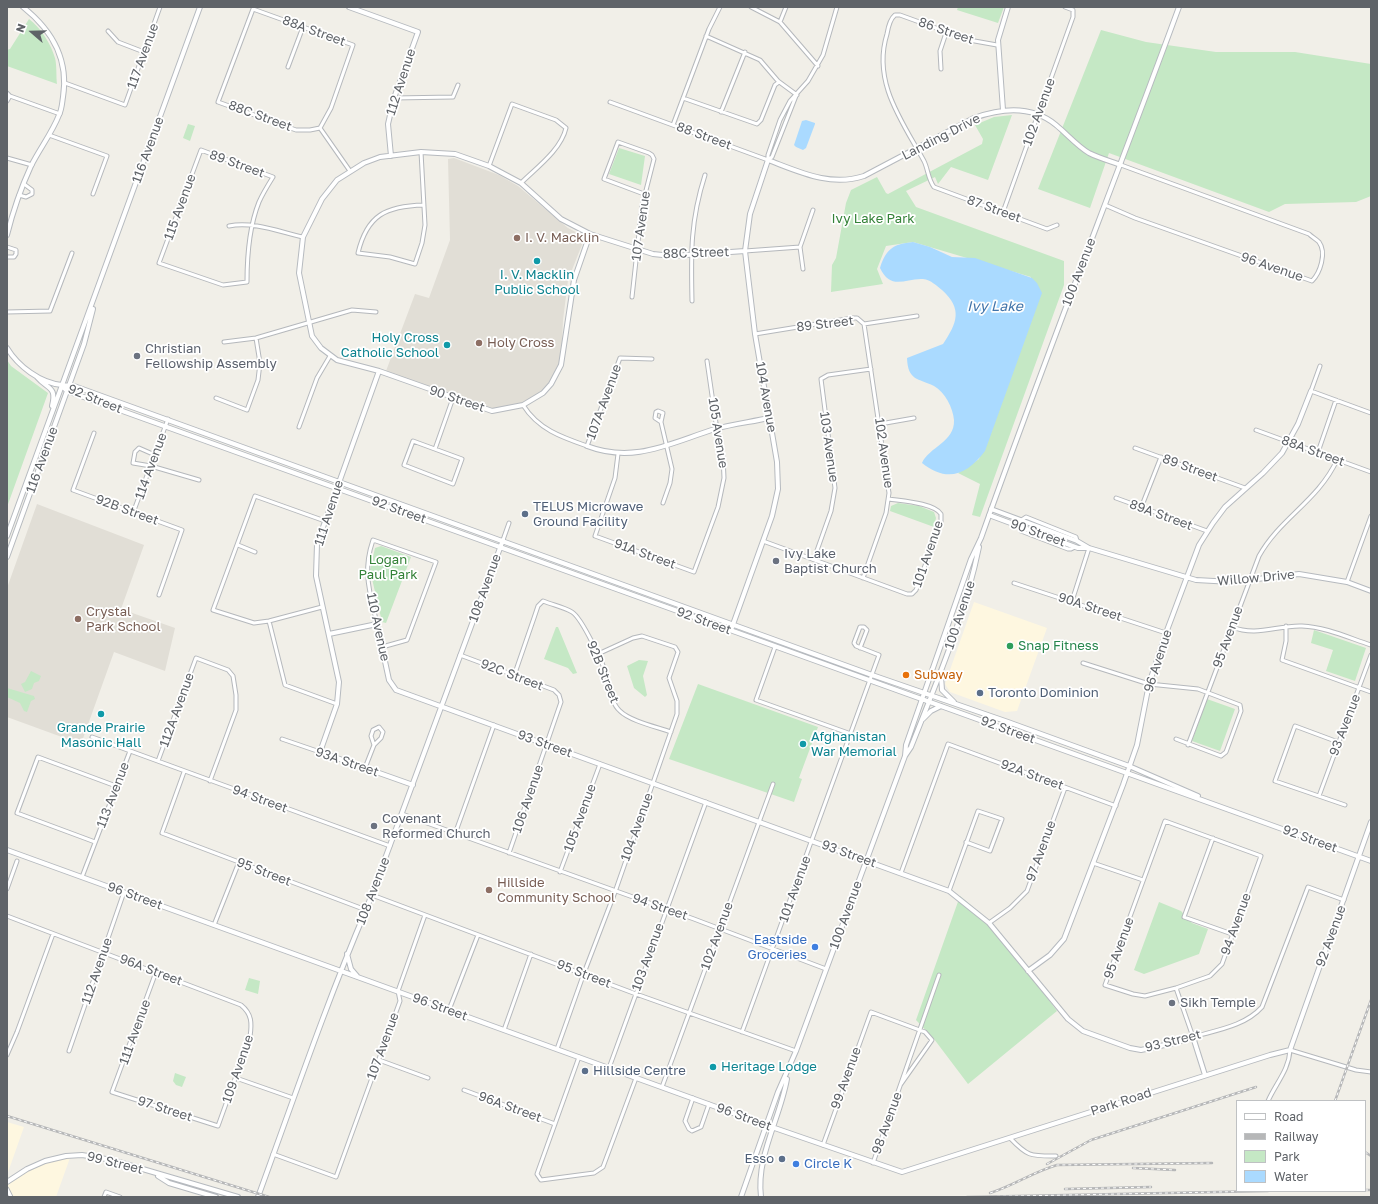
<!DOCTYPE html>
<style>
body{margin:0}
#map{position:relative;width:1378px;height:1204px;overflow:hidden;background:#f1efe8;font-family:"Golos Text",sans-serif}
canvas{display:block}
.frame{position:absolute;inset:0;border:8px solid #5f6368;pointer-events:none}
.legend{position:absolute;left:1236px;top:1100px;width:130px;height:92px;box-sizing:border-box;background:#fff;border:1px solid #bfc1c3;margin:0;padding:5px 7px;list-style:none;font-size:12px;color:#5f6368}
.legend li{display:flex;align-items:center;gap:8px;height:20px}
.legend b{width:20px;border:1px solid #bfc1c3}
.north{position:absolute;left:12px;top:12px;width:40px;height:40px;-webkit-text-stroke:3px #fff;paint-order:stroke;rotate:290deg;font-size:11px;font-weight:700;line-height:16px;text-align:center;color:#5f6368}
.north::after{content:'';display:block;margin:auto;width:14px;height:18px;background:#5f6368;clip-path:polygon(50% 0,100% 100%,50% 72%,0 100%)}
</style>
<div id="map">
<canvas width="1378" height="1204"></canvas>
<div class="frame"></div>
<ul class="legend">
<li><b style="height:5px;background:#fff"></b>Road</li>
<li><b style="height:5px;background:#b6b7b8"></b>Railway</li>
<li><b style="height:11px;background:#c5e8c5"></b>Park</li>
<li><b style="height:11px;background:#aadaff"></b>Water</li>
</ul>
<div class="north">N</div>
</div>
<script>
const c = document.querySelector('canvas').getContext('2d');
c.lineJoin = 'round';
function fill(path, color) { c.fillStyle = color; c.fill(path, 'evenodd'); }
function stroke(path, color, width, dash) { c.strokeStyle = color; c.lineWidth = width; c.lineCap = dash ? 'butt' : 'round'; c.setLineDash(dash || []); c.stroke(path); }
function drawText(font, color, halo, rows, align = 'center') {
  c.font = font + ' "Golos Text",sans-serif'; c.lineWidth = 3.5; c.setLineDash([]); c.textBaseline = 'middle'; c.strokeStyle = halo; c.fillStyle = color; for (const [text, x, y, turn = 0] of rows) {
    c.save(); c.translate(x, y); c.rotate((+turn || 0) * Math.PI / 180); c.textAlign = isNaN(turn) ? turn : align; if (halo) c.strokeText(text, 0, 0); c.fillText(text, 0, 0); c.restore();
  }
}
fill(new Path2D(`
 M974 602 1047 628 1017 711 1005 712 950 692 945 684Z
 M7 1122 24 1127 7 1175Z
 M71 1155 56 1197H7V1182L36 1164Z`), '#fef7e0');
fill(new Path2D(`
 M454 158 499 175 518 186 568 228 585 237 568 280 563 320 561 365 551 384 543 393 523 405 492 411 386 371 415 294 429 298 450 240 448 159Z
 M37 504 144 545 121 609 175 628 165 671 114 652 81 744 7 717V588Z`), '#e1ded6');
fill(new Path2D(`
 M958 7H1004L998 23 957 10Z
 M29 19C41 28 51 44 55 58 57 66 56 76 57 84L7 66V50L10 49Z
 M1101 30 1146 42 1216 52H1295L1371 64V196L1356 202 1285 204 1269 212 1109 153 1090 208 1038 189Z
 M1012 115 988 180 951 167 938 184 935 177 906 191 916 207 1064 261V285L980 517 972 515 980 484 958 473 979 459 1031 277 913 242 886 246 877 269 883 284 831 292 832 265 836 258 846 203 851 190 877 177 886 193 888 194 982 144 983 139 975 125 994 117Z
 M188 124 195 126 190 141 183 138Z
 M619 148 645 156 641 185 609 174Z
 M7 360 11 366 48 393 7 507Z
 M898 503 919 506 934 512 936 518 934 527 890 511 891 506Z
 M381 546 411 557 386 623 382 622 370 570 375 548Z
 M556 627H558L577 673 573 674 568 668 544 659Z
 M1314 630 1366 648 1355 681 1326 671 1333 650 1311 643Z
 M639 660 648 661 643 676 647 695 645 697 634 688 627 666Z
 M31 671 41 676 39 681 34 683 32 689 25 692 21 684 25 682Z
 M698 684 818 727 799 778 802 779 794 802 669 759Z
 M7 688 34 696 35 699 31 701 27 712 24 711 20 703 7 697Z
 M1207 699 1235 709 1220 751 1192 741Z
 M960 896 992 923 1057 1011 968 1084 934 1039 916 1020Z
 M1159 902 1181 911 1192 923 1208 929 1199 954 1144 974 1134 970Z
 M249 978 260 981 258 994 245 990Z
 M175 1073 186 1077 182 1087 176 1085 173 1081Z`), '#c5e8c5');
fill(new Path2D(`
 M806 120 815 123V124L806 148 803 150 796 147 794 145 802 121Z
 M913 242 930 247 952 257 975 258 1032 278 1037 283 1042 293 985 451C967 475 947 483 922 463 929 447 955 442 954 420 953 408 945 392 934 386 918 378 908 381 907 358L943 344C957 323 963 309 942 290 937 286 931 280 923 279 905 278 891 291 880 268 886 249 893 244 913 242Z`), '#aadaff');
const street = new Path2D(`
 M751 7 780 22 818 66
 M253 9 353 45 331 108 320 128 310 130H296L218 102Z
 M780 22 786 7
 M108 31 118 42 144 52
 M706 36 760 60 778 81 797 95
 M997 45 969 40 900 15H895C890 19 888 28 887 34 872 82 902 121 924 161 928 169 928 179 934 187L1047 229 1057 225
 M288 67 303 27
 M941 69 940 51 946 33
 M65 83 125 105 160 7
 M7 93 10 96 7 101
 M10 96 60 114
 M394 98 453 97 458 85
 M683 98 757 124 761 120 775 85 779 82
 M610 102 768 160
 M721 112 745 52
 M673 125 709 29 720 7
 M320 128 350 171
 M49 135 107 156 93 194
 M201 150 273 177C268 185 263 193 259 202 249 227 247 255 247 282L223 285 159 263Z
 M421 152 425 225 422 243 415 264 390 257 358 253C367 215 386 206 424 205
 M7 158 32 165
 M768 160V155L780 120 790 101 808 81 823 55 837 7
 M768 160 772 157 796 96
 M489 166 512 104 556 120 566 128C561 150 536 168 521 183
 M19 195 26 197 32 194V190L24 184
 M1105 205 1135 218 1312 281C1320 273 1327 253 1319 242 1316 239 1312 237 1309 234L1121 165
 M1003 212 1073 17V10L1065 7
 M229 226C253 221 280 232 303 237
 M7 247 16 250V254L14 257H7
 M745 251 800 247
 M803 269 800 247 813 210
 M632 297 642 206 654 159 652 155 649 153 618 142 604 179 644 194
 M692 301C691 254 690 222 705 175
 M7 312 50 311 72 253
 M864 324 917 316
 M755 334 853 318H857L864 324
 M224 342 256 338 352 310 376 312
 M1320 366 1311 391 1371 413
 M216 398 247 410 258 380 260 363 256 338
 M523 405C538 429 561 437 587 446L620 358 652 359
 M661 422 655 418 656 412 658 411 663 413 661 422 672 469 670 483 663 503
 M880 424 914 418
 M299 427 317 378 330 356
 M1256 430 1371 472
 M94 433 73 490 182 530 159 595
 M413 441 462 459 453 484 404 465Z
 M1135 448 1245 488
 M435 449 453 398
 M1318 452 1336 400
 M618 454 615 478 595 536 694 572 718 507 724 478 723 456 716 423 707 361
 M155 455 139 448 135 452 133 463 151 466 199 480
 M1116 498 1207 531
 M1141 508 1161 457
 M133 513 168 419
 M1020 521 1026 517 1076 537 1077 541
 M1018 526 1021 531 1068 549H1071L1075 547
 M503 540 509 523
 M763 541 907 594H912L916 590 941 522V514C934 503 902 501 889 499
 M238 545 255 552
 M814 559 831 511 835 488 821 379 828 375 871 369
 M863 578 886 513 889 493 864 324
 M1347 582 1371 516
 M1014 583 1166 633
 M1072 601 1089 548
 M322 607 269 621 254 623 213 610 255 496 325 521
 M269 621 285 685 337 704
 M377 624C370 592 362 572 373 540L436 562 407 640 382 647
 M1286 626V641L1282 660 1371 692
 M1232 627C1257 637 1277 625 1302 626 1326 627 1349 638 1371 645
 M775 647 756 700 851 734
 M460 655 554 690 559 695 561 702 509 853
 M1083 663 1149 684 1198 689 1240 705 1241 711 1226 752 1221 756 1176 739
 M514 676 535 615 538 606 543 601C553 605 564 607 572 612 582 618 604 665 607 677 610 688 611 703 620 711 630 721 657 727 671 732
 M92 737 390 846
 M282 739 320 752
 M1338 742 1295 726 1275 781 1345 805
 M1188 745 1259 556C1280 518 1318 501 1337 460
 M158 761 196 658 228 670 233 676 236 695V710L210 781
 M365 768 374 745 381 738 383 732 379 727 373 730 371 736 374 745
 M184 772 162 833 366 910
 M1319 796 1371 655
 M402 814 694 919 826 969
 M1165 821 1261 856 1222 964 1210 976 1176 988 1145 996 1133 994 1105 985Z
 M455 834 494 725
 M1213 838 1184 917 1232 934
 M95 842 17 813 38 757 116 786
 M1093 863 1143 880
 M560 872 600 764
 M901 873 948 744 1116 806
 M82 877 130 751
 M7 889 17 861
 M949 891 978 811 1002 819 990 851 966 842
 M372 895 636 994 796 1051
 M7 916 241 1005C252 1014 252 1023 250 1037L218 1126 112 1092 156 972
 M989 923 1010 908 1027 891 1065 788
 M214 925 239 862
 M1176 988 1193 1037C1217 1030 1245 1026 1262 1007L1308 887 1344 900
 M449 1010 478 935
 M504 1030 531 954
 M742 1032 879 655 856 646 854 643 860 627H864L867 630 860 648
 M557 1049 584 973 615 892 677 714V701L669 678 678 652 675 647 642 636 633 638 598 654
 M69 1051 124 892
 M7 1055 17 1032 53 934
 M579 1057 537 1174 541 1180 594 1173 603 1167 636 1078
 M379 1060 428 1078
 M609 1068 706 802
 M236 1078 293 1098
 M662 1087 773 784
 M464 1090 555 1124
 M693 1098 685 1121 689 1129 692 1131 701 1127 709 1104
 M1268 1101C1276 1083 1289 1070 1290 1050L1356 1070 1371 1072
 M1010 1138C1028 1157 1031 1156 1056 1156
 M823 1145 871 1012 925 1032 932 1040 901 1084
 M273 1154 336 1177 400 1001 398 991 425 915
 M873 1163 939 975
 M7 1189 11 1197
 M104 1197 106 1192 120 1197`);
const secondary = new Path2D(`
 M349 7 418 32 394 98 388 124 391 156
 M1003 110 998 40 1008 7
 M590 234 574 280 561 365 551 384 543 393 523 405 492 411 379 371 337 360 321 348 312 336 299 273 303 237 322 199 337 180 364 163 380 157 421 152 455 154 489 166 521 183 561 219 590 234 653 254 672 256 745 251
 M7 235C13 211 21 188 31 166 40 148 52 133 59 115 62 109 62 103 63 97 69 59 52 30 23 7
 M7 348C18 366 40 383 62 385 66 386 70 385 74 386L872 675 1008 722 1129 766 1198 796
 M379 371 317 544 316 576 339 682 337 704 320 752 413 785
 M37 377C48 390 57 386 52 406
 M62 386 67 391 1371 861
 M587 446C634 464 670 443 715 429 732 424 751 422 769 418
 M991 509 1077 541 1089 548 1196 580 1232 582 1299 574 1347 582 1371 591
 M989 515 1078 548H1089
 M7 536 200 7
 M7 557 84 344 93 309
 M731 630 772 516 778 489 777 462 755 334 745 251 750 214 768 160C800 172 830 187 864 176L974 118C1002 108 1032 105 1056 125 1067 134 1077 146 1089 153 1099 158 1110 161 1121 165
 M329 634 377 624 389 680 396 690 949 891 989 923 1068 1019 1083 1031 1130 1048 1141 1050 1174 1043 1193 1037 1205 1075
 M941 676 942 690 954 702
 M923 719 931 711 941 706
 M905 756 906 745 971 559 981 538C1044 360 1114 184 1179 7
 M7 850 766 1125 902 1172 1270 1055 1290 1050 1371 822
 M347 954 351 969 357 976
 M1028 971 1050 955 1064 939 1123 785 1137 745 1149 684 1166 633 1199 545 1213 523 1225 507 1263 473 1282 453 1298 424 1311 391
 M158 1176 169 1183 216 1197
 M7 1182 27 1169 45 1161 66 1156 82 1155 112 1160 238 1197
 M258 1197C293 1101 326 1004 366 910L503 540
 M741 1197 778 1092 796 1051 905 756 911 747C937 681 965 616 979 547
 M761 1197C756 1156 780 1119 787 1079`);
stroke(street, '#b5b8bc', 5);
stroke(secondary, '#b6babf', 6);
stroke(street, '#fff', 3);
stroke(secondary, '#fff', 4);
const rail = new Path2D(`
 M1335 1101 1371 1000
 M7 1116 269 1197
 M1365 1152 1371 1156
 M1047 1164 1091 1140 1256 1087
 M1133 1168 1175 1170
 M1065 1189 1151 1187
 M1365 1190H1371
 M990 1193C1013 1186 1033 1172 1057 1165L1212 1163
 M967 1197 1268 1191`);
stroke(rail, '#b6b7b8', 2.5);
stroke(rail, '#fff', 1, [3]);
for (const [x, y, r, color] of [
 [517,238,4,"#8d6e63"],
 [537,261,4,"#0f9aa8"],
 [479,343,4,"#8d6e63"],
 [447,345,4,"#0f9aa8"],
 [137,356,4,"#6b7280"],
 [525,514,4,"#5c6f8a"],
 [776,561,4,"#6b7280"],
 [78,619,4,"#8d6e63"],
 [1010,646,4,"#2e9e5b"],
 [906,675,4,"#e8710a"],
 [980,693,4,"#5c6f8a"],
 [101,714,4,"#0f9aa8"],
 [803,744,4,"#0f9aa8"],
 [374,826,4,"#6b7280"],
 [489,890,4,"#8d6e63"],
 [815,947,4,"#3f7fe0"],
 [1172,1003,4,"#6b7280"],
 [713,1067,4,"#0f9aa8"],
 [585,1071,4,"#5c6f8a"],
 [782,1159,4,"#5c6f8a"],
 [796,1164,4,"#3f7fe0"]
]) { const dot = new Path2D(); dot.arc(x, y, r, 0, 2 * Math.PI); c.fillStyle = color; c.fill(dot); stroke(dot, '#fff', 1.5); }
drawText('13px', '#5f6368', '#fff', [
 ["88A Street",314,31,20],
 ["86 Street",946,31,19],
 ["117 Avenue",143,56,-70],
 ["112 Avenue",401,82,-72],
 ["102 Avenue",1039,112,-70],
 ["88C Street",260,116,20],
 ["88 Street",704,136,20],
 ["Landing Drive",941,137,-27],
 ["116 Avenue",148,150,-70],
 ["89 Street",237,164,20],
 ["115 Avenue",180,207,-70],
 ["87 Street",994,209,20],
 ["107 Avenue",641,226,-82],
 ["88C Street",696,253,-2],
 ["96 Avenue",1272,267,19],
 ["100 Avenue",1079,272,-69],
 ["89 Street",825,324,-7],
 ["104 Avenue",766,397,80],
 ["92 Street",95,399,22],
 ["90 Street",457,399,19],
 ["107A Avenue",604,402,-70],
 ["105 Avenue",718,433,81],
 ["103 Avenue",829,447,82],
 ["88A Street",1313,451,20],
 ["102 Avenue",884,453,82],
 ["116 Avenue",42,460,-70],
 ["114 Avenue",151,466,-70],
 ["89 Street",1190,468,20],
 ["92B Street",127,510,20],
 ["92 Street",399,510,20],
 ["111 Avenue",329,513,-72],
 ["89A Street",1161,515,20],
 ["90 Street",1038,533,20],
 ["91A Street",645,554,20],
 ["101 Avenue",928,554,-71],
 ["Willow Drive",1256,578,-5],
 ["108 Avenue",485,588,-70],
 ["90A Street",1090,607,18],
 ["100 Avenue",960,615,-72],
 ["92 Street",704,621,20],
 ["110 Avenue",378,627,78],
 ["95 Avenue",1228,637,-70],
 ["96 Avenue",1158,661,-72],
 ["92B Street",603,672,68],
 ["92C Street",512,675,21],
 ["112A Avenue",177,710,-70],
 ["93 Avenue",1345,725,-69],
 ["92 Street",1008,730,20],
 ["93 Street",545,744,20],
 ["93A Street",347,762,19],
 ["92A Street",1032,775,20],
 ["113 Avenue",113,795,-69],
 ["94 Street",260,799,20],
 ["106 Avenue",528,799,-71],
 ["105 Avenue",580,818,-70],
 ["104 Avenue",637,827,-70],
 ["92 Street",1310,839,20],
 ["97 Avenue",1041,851,-70],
 ["93 Street",849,854,20],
 ["95 Street",264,872,21],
 ["101 Avenue",795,889,-70],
 ["108 Avenue",373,891,-69],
 ["96 Street",135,896,20],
 ["94 Street",660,907,19],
 ["100 Avenue",846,915,-70],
 ["94 Avenue",1236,924,-70],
 ["102 Avenue",717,936,-70],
 ["92 Avenue",1331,936,-70],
 ["95 Avenue",1119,948,-70],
 ["103 Avenue",648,957,-70],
 ["96A Street",151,970,21],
 ["112 Avenue",97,971,-71],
 ["95 Street",584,974,21],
 ["96 Street",440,1007,20],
 ["111 Avenue",135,1032,-70],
 ["93 Street",1173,1041,-14],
 ["107 Avenue",383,1046,-70],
 ["109 Avenue",238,1069,-71],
 ["99 Avenue",846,1078,-70],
 ["Park Road",1121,1102,-18],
 ["96A Street",510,1107,20],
 ["97 Street",165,1109,18],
 ["96 Street",744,1117,20],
 ["98 Avenue",887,1123,-70],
 ["99 Street",115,1163,14]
]);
drawText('13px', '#348238', '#fff', [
 ["Ivy Lake Park",873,219],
 ["Logan",388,560],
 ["Paul Park",388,575]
]);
drawText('13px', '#785e54', '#fff', [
 ["I. V. Macklin",525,238],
 ["Holy Cross",487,343],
 ["Crystal",86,612],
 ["Park School",86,627],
 ["Hillside",497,883],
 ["Community School",497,898]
], 'left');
drawText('13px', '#0d838f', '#fff', [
 ["I. V. Macklin",537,275],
 ["Public School",537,290],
 ["Holy Cross",439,338,"right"],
 ["Catholic School",439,353,"right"],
 ["Grande Prairie",101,728],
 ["Masonic Hall",101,743],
 ["Afghanistan",811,737,"left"],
 ["War Memorial",811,752,"left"],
 ["Heritage Lodge",721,1067,"left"]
]);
drawText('13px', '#5b616d', '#fff', [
 ["Christian",145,349],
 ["Fellowship Assembly",145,364],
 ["Ivy Lake",784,554],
 ["Baptist Church",784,569],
 ["Covenant",382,819],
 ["Reformed Church",382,834],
 ["Sikh Temple",1180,1003]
], 'left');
drawText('13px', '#4e5e75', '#fff', [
 ["TELUS Microwave",533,507],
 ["Ground Facility",533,522],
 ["Toronto Dominion",988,693],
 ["Hillside Centre",593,1071],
 ["Esso",774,1159,"right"]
], 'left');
drawText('13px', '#27864d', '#fff', [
 ["Snap Fitness",1018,646]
], 'left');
drawText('13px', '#c56008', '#fff', [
 ["Subway",914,675]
], 'left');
drawText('13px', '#366cbe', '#fff', [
 ["Eastside",807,940],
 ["Groceries",807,955],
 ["Circle K",804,1164,"left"]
], 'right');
drawText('italic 14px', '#4174aa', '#fff', [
 ["Ivy Lake",995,307]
]);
</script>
